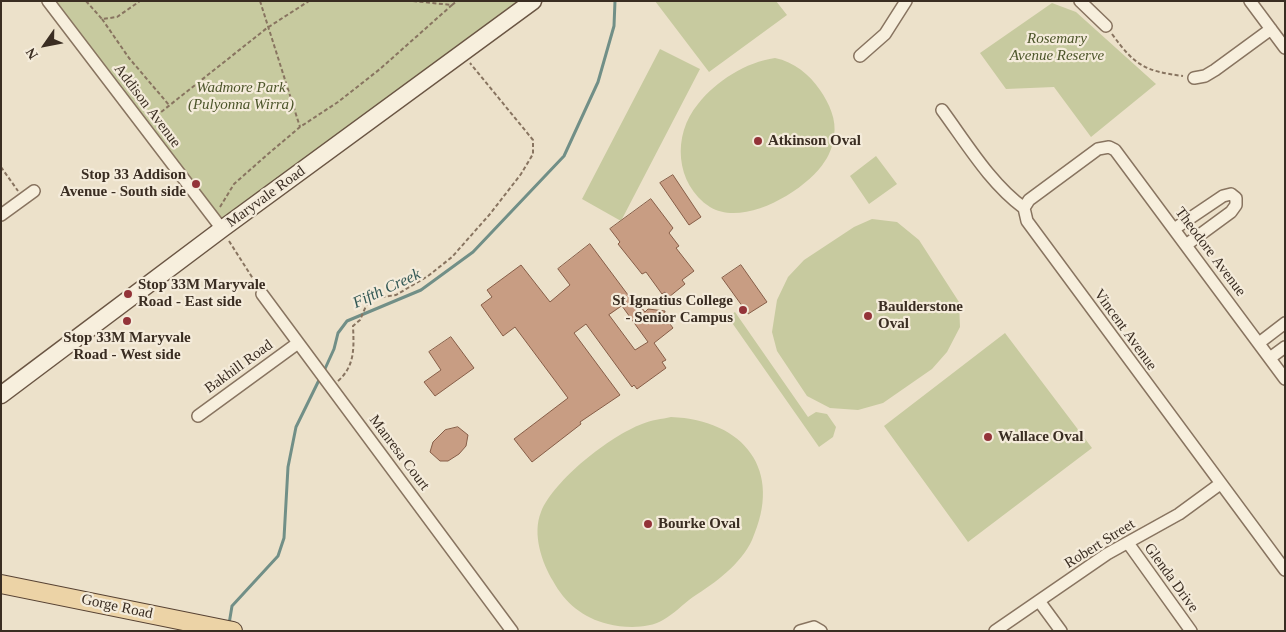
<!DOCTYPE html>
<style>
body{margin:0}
#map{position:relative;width:1286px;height:632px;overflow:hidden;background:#ece1ca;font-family:"Times New Roman",serif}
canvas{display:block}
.frame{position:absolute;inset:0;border:2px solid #3a2d22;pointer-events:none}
.north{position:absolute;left:20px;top:20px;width:50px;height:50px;-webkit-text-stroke:4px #f4ebda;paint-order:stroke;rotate:237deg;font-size:14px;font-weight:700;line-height:20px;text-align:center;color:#3a2d22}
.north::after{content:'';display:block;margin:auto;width:18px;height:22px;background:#3a2d22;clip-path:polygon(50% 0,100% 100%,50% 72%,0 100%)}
</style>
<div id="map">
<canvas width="1286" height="632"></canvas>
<div class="frame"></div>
<div class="north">N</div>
</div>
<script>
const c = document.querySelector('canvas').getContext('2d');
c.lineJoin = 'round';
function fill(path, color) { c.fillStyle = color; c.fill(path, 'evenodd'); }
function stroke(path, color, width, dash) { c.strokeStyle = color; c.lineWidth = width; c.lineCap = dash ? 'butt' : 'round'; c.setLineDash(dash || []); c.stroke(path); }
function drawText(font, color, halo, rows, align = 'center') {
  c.font = font + ' "Times New Roman",serif'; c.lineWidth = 4.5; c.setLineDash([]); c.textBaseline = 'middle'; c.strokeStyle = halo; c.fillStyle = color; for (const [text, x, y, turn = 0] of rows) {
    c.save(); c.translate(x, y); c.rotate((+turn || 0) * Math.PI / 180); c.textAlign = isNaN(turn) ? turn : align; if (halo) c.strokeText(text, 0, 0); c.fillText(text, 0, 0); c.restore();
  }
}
fill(new Path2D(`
 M48 1H533L222 229Z
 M655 1H776L787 15 709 72Z
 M1052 3 1076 12 1156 84 1091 137 1054 87 1006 89 980 53Z
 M660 49 700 69 621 221 582 199Z
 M775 58C794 62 809 74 820 90 829 103 837 120 834 136 833 144 830 154 825 161 807 190 744 228 710 207 675 184 672 135 698 104 716 81 746 62 775 58Z
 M876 156 897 184 869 204 850 176Z
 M872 219 897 222 919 240 959 302 960 327 947 352 932 369 883 403 858 410 830 408 807 396 777 351 772 332 777 300 788 277 804 260 854 227Z
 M735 312 808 417 816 412 827 414 836 427 833 437 819 447 728 317Z
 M1005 333 1092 448 968 542 884 426Z
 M671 417C744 420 784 470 752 540 741 564 715 583 693 597 683 604 674 614 663 620 648 629 624 628 608 624 583 618 565 603 553 581 542 563 532 534 541 512 554 480 610 436 642 424 651 420 662 419 671 417Z`), '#c7ca9f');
stroke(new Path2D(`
 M324 371 334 349 338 333 347 321 421 290 473 252 564 156 598 82 614 26 615 1
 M229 624 232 606 278 556 284 538 288 467 296 427 321 376`), '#718f87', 3);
const building = new Path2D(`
 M673 175 701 217 689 225 660 183Z
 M651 199 673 228 669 233 679 246 676 248 694 271 682 280 685 284 669 297 665 292 662 294 646 272 642 274 618 244 620 242 610 229Z
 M590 244 634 303 636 301 645 312 648 309 665 311 664 316 673 328 654 343 666 360 662 362 666 368 637 389 634 385 632 387 586 324 574 333 620 395 580 422 581 424 532 462 514 439 568 398 515 327 503 336 481 305 492 297 487 290 521 265 550 302 570 285 558 269ZM622 306 648 342 635 350 609 315Z
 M741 265 767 302 748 314 722 278Z
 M451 337 474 368 435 396 424 382 441 370 429 352Z
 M458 427 468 435 466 446 459 454 448 461H440L430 452 433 442 445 430Z`);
fill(building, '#c89d83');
stroke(building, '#865d47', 1);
const street = new Path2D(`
 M48 1 222 229
 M1080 1 1106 26
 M1250 1 1285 48
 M860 56 885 34 906 1
 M1194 78 1205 76 1215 70 1271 29
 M942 110C967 144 990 183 1024 208L1027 221 1285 570
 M1024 208 1029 200 1098 149 1109 147 1115 150 1285 379
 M1 215 34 191
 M1174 229 1223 196 1231 194 1236 198V205L1231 212 1186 245
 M262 294 512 631
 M1259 343 1285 323
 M1270 358 1285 347
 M198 416 298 343
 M1128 543 1191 631
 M1039 601 1061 631
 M800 631 814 627 821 631
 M995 631 1107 554 1179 514 1220 484`);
const secondary = new Path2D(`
 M1 395 222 229 533 1`);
const primary = new Path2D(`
 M1 584 233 631`);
stroke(street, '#887460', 14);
stroke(secondary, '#6a5543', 19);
stroke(primary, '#574233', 20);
stroke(new Path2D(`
 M86 1 102 19 117 17 140 1
 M260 1 300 127
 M413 1 452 5 457 1
 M102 19 129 58 169 105
 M1112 34C1135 66 1145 71 1183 76
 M151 120 267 28 309 1
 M1 167 18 191
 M220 207 234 184 268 154 300 127 338 102 380 69 452 5
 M229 241 257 285
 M338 381C355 366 354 348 353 326L360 320 369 299 396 295 428 276 452 257 490 214 521 174 533 154V140L470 63`), '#887460', 2, [4, 2.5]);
stroke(street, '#f7efdd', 11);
stroke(secondary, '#f7efdd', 16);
stroke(primary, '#ecd3a6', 18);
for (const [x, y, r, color] of [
 [758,141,5,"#933338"],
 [196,184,5,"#933338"],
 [128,294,5,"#933338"],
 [743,310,5,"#933338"],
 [868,316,5,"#933338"],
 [127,321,5,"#933338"],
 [988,437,5,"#933338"],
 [648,524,5,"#933338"]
]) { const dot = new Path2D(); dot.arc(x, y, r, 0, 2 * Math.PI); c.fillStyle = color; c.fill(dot); stroke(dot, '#f4ebda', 2); }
drawText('italic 15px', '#4c552a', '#f4ebda', [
 ["Rosemary",1057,39],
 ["Avenue Reserve",1057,56],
 ["Wadmore Park",241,88],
 ["(Pulyonna Wirra)",241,105]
]);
drawText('15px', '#3a2d22', '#f4ebda', [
 ["Addison Avenue",147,106,53],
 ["Maryvale Road",266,197,-36],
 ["Theodore Avenue",1210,252,53],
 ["Vincent Avenue",1125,330,54],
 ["Bakhill Road",239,367,-36],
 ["Manresa Court",399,453,53],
 ["Robert Street",1100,544,-32],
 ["Glenda Drive",1171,578,54],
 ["Gorge Road",117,607,12]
]);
drawText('bold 15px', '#3a2d22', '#f4ebda', [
 ["Atkinson Oval",768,141],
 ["Stop 33 Addison",186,175,"right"],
 ["Avenue - South side",186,192,"right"],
 ["Stop 33M Maryvale",138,285],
 ["Road - East side",138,302],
 ["St Ignatius College",733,301,"right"],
 ["- Senior Campus",733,318,"right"],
 ["Baulderstone",878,307],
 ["Oval",878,324],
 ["Stop 33M Maryvale",127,338,"center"],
 ["Road - West side",127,355,"center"],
 ["Wallace Oval",998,437],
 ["Bourke Oval",658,524]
], 'left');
drawText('italic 16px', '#325854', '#f4ebda', [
 ["Fifth Creek",387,289,-25]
]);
</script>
